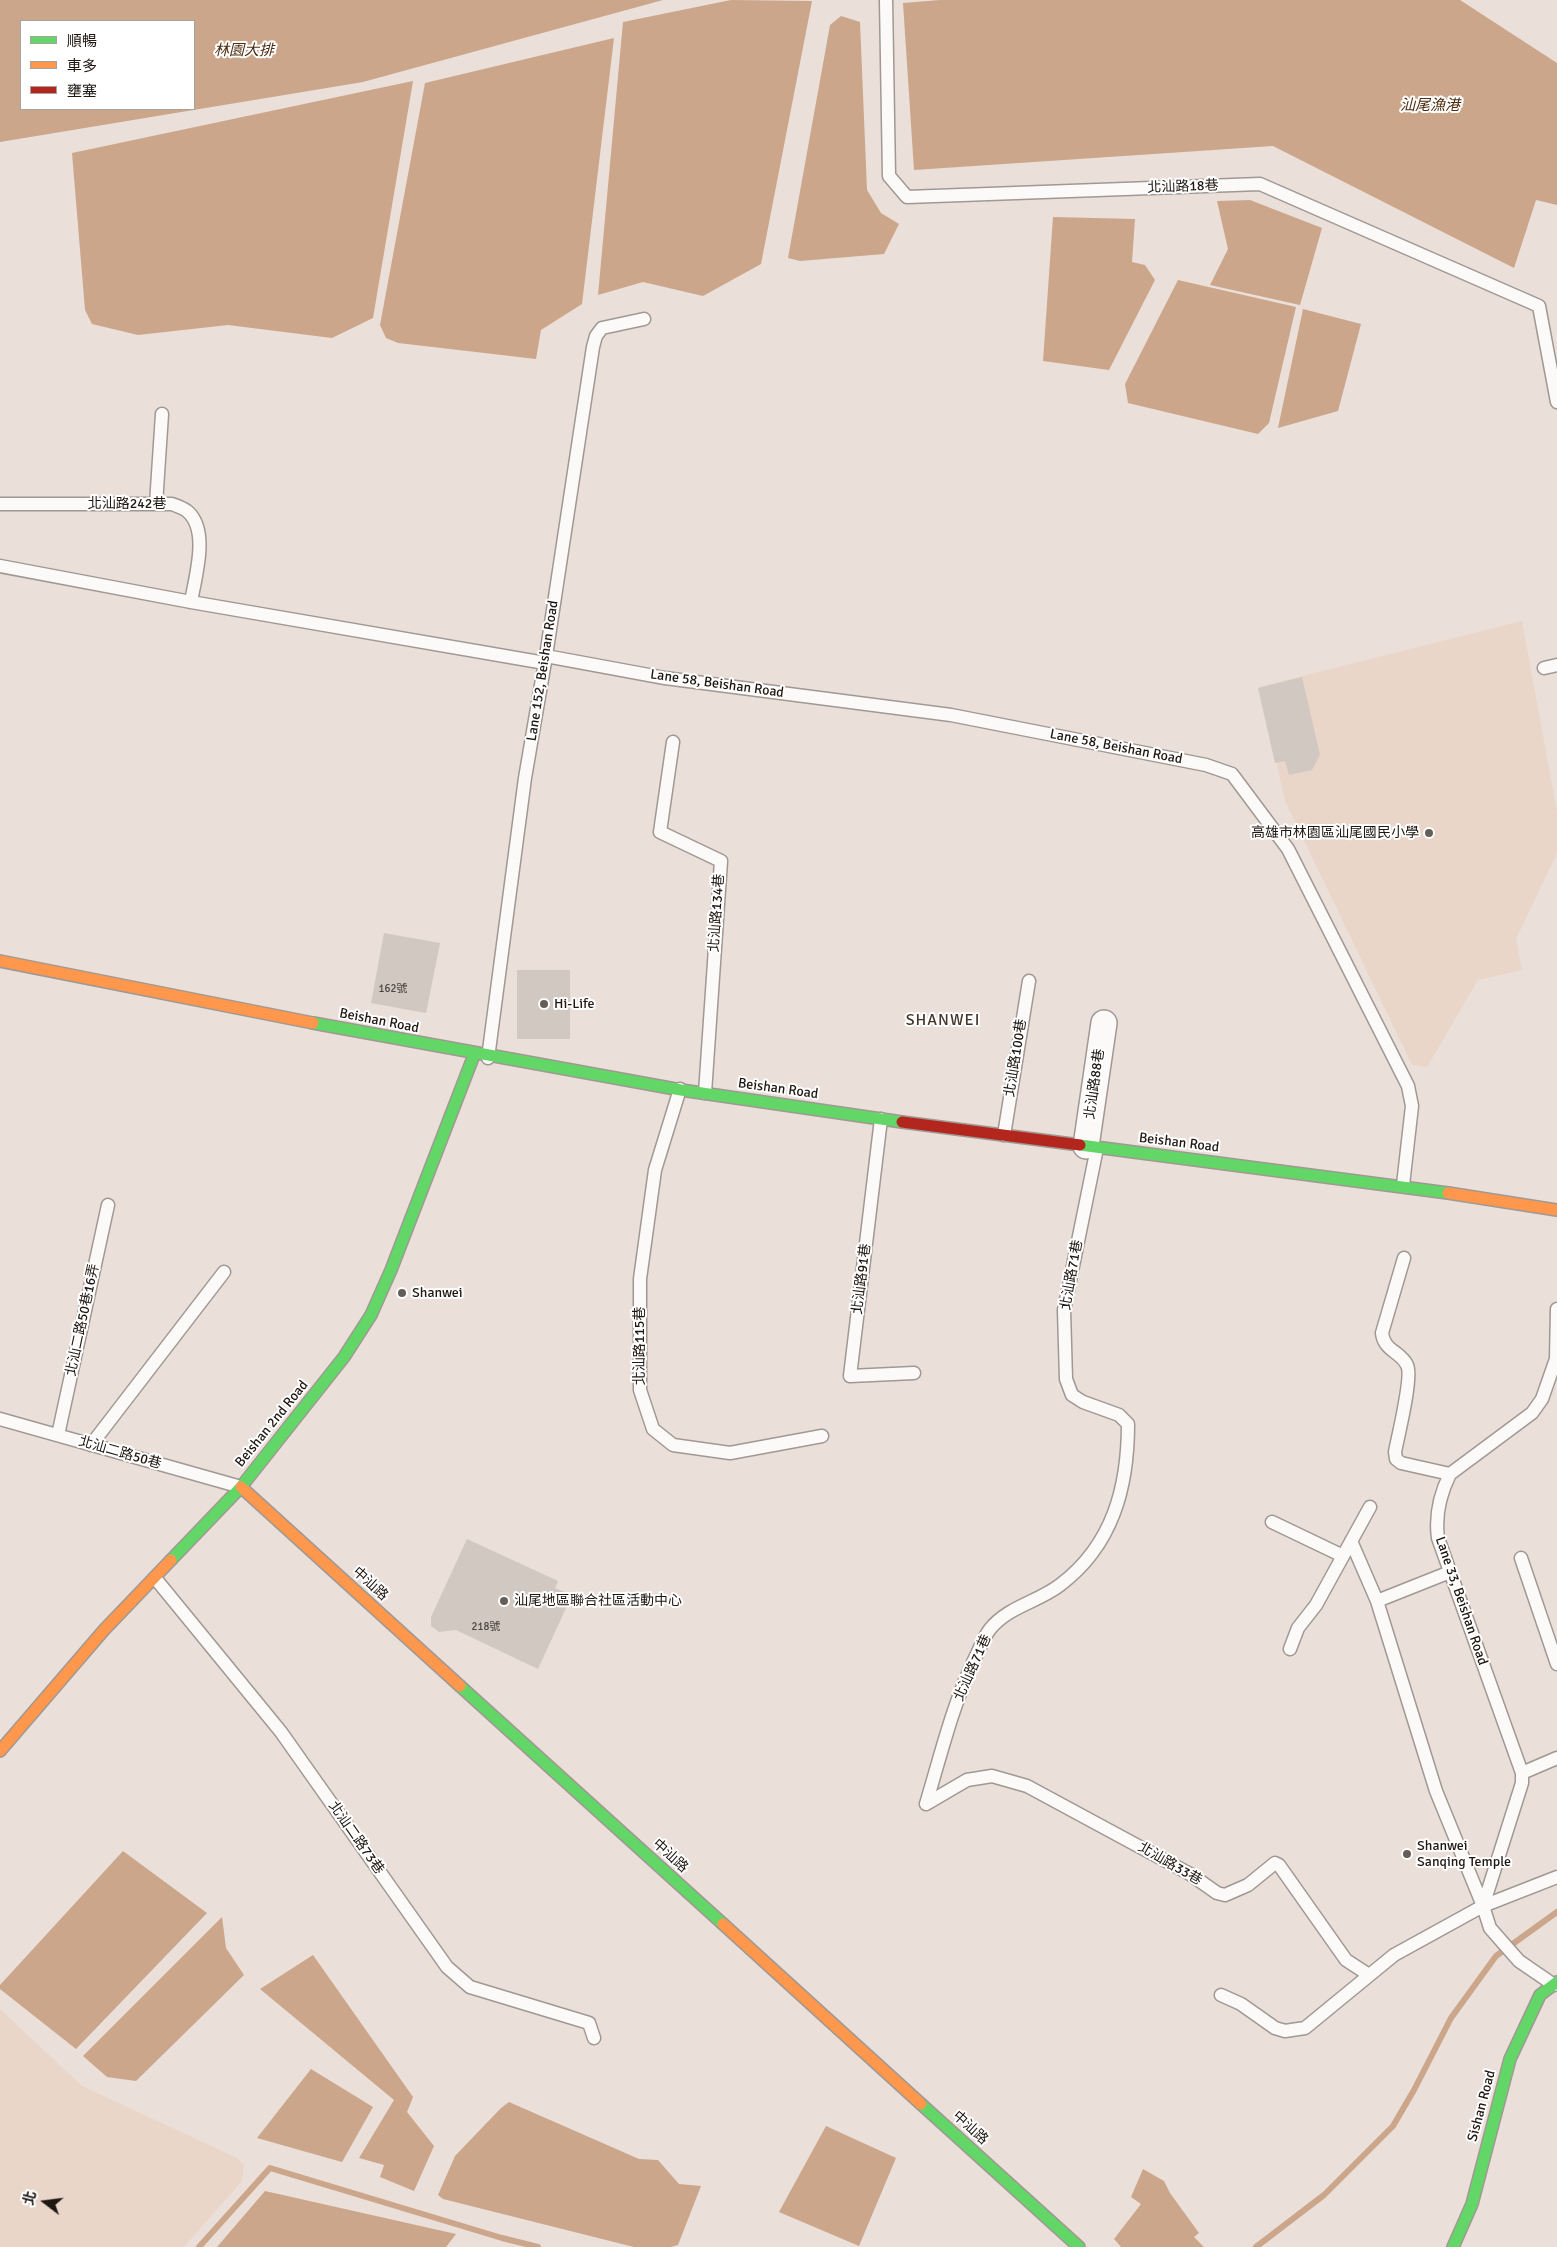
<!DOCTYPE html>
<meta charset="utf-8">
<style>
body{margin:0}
#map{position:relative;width:1557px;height:2247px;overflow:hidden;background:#eadfd9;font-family:Signika,"Noto Sans TC",sans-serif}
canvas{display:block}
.legend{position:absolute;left:20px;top:20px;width:175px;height:90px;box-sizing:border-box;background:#fff;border:1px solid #a5a2a0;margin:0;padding:6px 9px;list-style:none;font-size:15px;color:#1e1712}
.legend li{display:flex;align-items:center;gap:10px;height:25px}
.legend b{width:25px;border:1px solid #a5a2a0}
.north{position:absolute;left:20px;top:2177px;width:50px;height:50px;-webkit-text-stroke:4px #fff;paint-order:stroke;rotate:285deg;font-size:14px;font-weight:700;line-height:20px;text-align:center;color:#1e1712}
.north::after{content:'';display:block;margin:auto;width:18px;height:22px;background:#1e1712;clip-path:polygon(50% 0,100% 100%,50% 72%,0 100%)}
</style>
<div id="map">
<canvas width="1557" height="2247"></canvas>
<ul class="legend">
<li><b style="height:6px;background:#63d668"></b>順暢</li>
<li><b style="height:6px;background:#ff974d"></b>車多</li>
<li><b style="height:6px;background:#b3261e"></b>壅塞</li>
</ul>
<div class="north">北</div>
</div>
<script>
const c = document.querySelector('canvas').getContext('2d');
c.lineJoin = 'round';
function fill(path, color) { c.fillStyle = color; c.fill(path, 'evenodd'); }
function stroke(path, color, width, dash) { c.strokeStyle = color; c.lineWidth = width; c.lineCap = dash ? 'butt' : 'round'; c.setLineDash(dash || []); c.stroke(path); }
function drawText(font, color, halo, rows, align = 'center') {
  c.font = font + ' Signika,"Noto Sans TC",sans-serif'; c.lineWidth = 4; c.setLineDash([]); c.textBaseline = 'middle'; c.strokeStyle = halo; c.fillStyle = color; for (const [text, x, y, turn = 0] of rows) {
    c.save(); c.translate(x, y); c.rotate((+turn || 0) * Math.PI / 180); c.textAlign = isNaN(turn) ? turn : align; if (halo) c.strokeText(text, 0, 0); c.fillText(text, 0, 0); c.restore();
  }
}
fill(new Path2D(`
 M1522 621 1557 812V853L1516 939 1522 970 1478 980 1427 1067 1412 1065 1285 801 1259 687Z
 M0 2009 82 2086 237 2158 244 2165 242 2181 184 2247H0Z`), '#e9d6c9');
fill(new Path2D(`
 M0 0H663L363 82 0 142ZM21 21H194V109H21Z
 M731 0 812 1 761 264 703 296 643 282 598 295 623 22Z
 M940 0H1460L1557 63V205L1536 200 1514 268 1273 146 914 170 903 3Z
 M841 16 860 22 867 190 881 213 899 224 884 254 800 261 788 258 830 25Z
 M614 38 582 304 541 330 536 359 398 343 386 338 380 325 425 83Z
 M413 81 373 318 332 338 228 325 138 335 92 324 85 310 72 153Z
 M1250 200 1322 228 1300 305 1210 285 1228 249 1217 201Z
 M1053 217 1135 219 1132 262 1145 265 1155 280 1109 370 1043 361Z
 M1178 280 1296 307 1269 423 1258 434 1128 403 1125 384Z
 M1303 309 1361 324 1338 411 1278 428Z
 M123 1851 207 1913 76 2049 0 1989V1985Z
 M222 1917 226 1948 244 1975 136 2081 107 2077 83 2056Z
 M313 1955 413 2097 407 2112 434 2146 414 2191 380 2177 384 2165 359 2158 394 2100 260 1989Z
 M311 2069 373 2107 342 2162 257 2138Z
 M509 2102 639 2159 658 2160 679 2184 701 2186 678 2245 671 2247H634L443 2199 438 2195 455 2156 501 2108Z
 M826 2126 896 2158 859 2246 779 2212Z
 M1143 2169 1164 2181 1170 2193 1199 2233 1194 2237 1204 2247H1121L1114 2239 1141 2204 1131 2197Z
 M265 2191 456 2234 446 2247H217Z`), '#cba68b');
stroke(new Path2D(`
 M199 2247 270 2168 502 2238 538 2247
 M1256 2247 1324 2195 1393 2126 1414 2090 1451 2018 1496 1956 1557 1912`), '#cba68b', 6);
fill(new Path2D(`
 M1302 677 1320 755 1312 770 1289 775 1285 761 1275 763 1258 688Z
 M384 933 440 943 426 1013 371 1003Z
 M517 970H570V1039H517Z
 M467 1539 558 1581 555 1588 572 1595 538 1669 456 1630 439 1632 431 1626V1617Z`), '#d1c8c2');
const lane = new Path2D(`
 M886 0 889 176 907 197 1260 184 1539 306 1557 402
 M0 504H172C177 506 183 508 187 511 210 530 195 577 191 602
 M156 504 162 414
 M0 566 191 602 545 663
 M546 656 665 678 951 715 1206 765 1232 774 1288 849 1408 1086 1412 1106 1403 1185
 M1544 668 1557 665
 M673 742 660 832 721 861 705 1093
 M488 1058 525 778 546 656 593 347 596 336 602 328 644 319
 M680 1089 655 1170 640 1279V1390L653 1429 673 1445 730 1453 822 1436
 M881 1119 850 1376 914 1373
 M1004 1135 1029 981
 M1404 1258 1382 1333C1384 1351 1400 1351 1407 1365 1413 1376 1398 1436 1395 1452L1396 1459 1401 1463 1450 1474
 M0 1419 241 1487
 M58 1435 108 1205
 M91 1445 224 1272
 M1272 1522 1343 1556
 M1351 1541 1377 1601 1436 1791 1483 1906
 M1521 1558 1557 1664
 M155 1578 281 1732 447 1967 470 1987 589 2023 594 2038
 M1377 1601 1450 1572
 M1290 1649 1298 1628 1316 1605 1370 1507
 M1522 1773 1557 1758
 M926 1804C941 1754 953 1703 976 1656 980 1648 984 1637 990 1629 1009 1606 1038 1602 1060 1585 1113 1545 1128 1487 1128 1424L1119 1415 1083 1402 1072 1395 1066 1379 1064 1310 1097 1148
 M926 1804 967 1780 992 1776 1027 1786 1190 1874 1217 1893 1225 1895 1248 1885 1275 1863 1279 1865 1346 1960 1369 1975
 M1554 1985 1519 1961 1490 1928 1483 1906 1522 1783V1773L1438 1538C1435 1516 1440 1494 1450 1474L1532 1413 1542 1399 1556 1359 1557 1309
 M1221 1995 1241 2004 1275 2028 1285 2031 1305 2028 1394 1955 1483 1906 1557 1877`);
const street = new Path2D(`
 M1086 1146 1104 1023`);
const fast = new Path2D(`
 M313 1023 681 1090 902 1122
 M1080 1145 1448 1193
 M171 1560 241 1487 344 1357 371 1315 391 1270 474 1055
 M460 1686 723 1924
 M921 2104 1079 2247
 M1453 2247 1472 2204 1510 2059 1540 1995 1557 1982`);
const slow = new Path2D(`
 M0 961 313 1023
 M1448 1193 1557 1210
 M241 1487 460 1686
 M0 1751 104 1630 171 1560
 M723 1924 921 2104`);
const jam = new Path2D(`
 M902 1122 1080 1145`);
stroke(lane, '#a09893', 15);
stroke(street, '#a09893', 28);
stroke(fast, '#a09893', 14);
stroke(slow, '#a09893', 14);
stroke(jam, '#a09893', 14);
stroke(lane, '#fcfaf9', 12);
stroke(street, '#fcfaf9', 25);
stroke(fast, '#63d668', 11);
stroke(slow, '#ff974d', 11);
stroke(jam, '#b3261e', 11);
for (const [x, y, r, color] of [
 [1429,833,5,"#655d58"],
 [544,1004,5,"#655d58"],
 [402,1293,5,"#655d58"],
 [504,1601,5,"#655d58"],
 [1407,1854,5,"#655d58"]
]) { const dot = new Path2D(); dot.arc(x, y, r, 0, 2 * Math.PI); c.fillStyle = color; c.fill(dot); stroke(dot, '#fff', 2); }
drawText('11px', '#4b433e', null, [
 ["162號",393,989],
 ["218號",486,1627]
]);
drawText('14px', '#1e1712', '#fff', [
 ["北汕路18巷",1183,187,-2],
 ["北汕路242巷",127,504],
 ["Lane 152, Beishan Road",543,671,-81],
 ["Lane 58, Beishan Road",717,684,8],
 ["Lane 58, Beishan Road",1116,747,11],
 ["北汕路134巷",717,913,-86],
 ["Beishan Road",379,1021,11],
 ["北汕路100巷",1016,1058,-81],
 ["北汕路88巷",1095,1084,-82],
 ["Beishan Road",778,1089,8],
 ["Beishan Road",1179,1143,7],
 ["北汕路71巷",1072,1275,-80],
 ["北汕路91巷",862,1279,-83],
 ["北汕二路50巷16弄",83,1320,-78],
 ["北汕路115巷",640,1346,-90],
 ["Beishan 2nd Road",272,1424,-51],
 ["北汕二路50巷",120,1453,16],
 ["中汕路",370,1584,42],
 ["Lane 33, Beishan Road",1461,1601,71],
 ["北汕路71巷",973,1668,-66],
 ["北汕二路73巷",356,1838,55],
 ["中汕路",670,1856,42],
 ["北汕路33巷",1170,1864,30],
 ["Sishan Road",1482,2106,-75],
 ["中汕路",970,2128,42]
]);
drawText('14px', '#1e1712', '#fff', [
 ["高雄市林園區汕尾國民小學",1419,833,"right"],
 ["Hi-Life",554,1004],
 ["Shanwei",412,1293],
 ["汕尾地區聯合社區活動中心",514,1601],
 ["Shanwei",1417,1846],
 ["Sanqing Temple",1417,1862]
], 'left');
drawText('italic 15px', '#4e2c0f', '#fff', [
 ["林園大排",244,51],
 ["汕尾漁港",1430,106]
]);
c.letterSpacing = '1px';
drawText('16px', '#44352a', '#fff', [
 ["SHANWEI",943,1021]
]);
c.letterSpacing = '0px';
</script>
